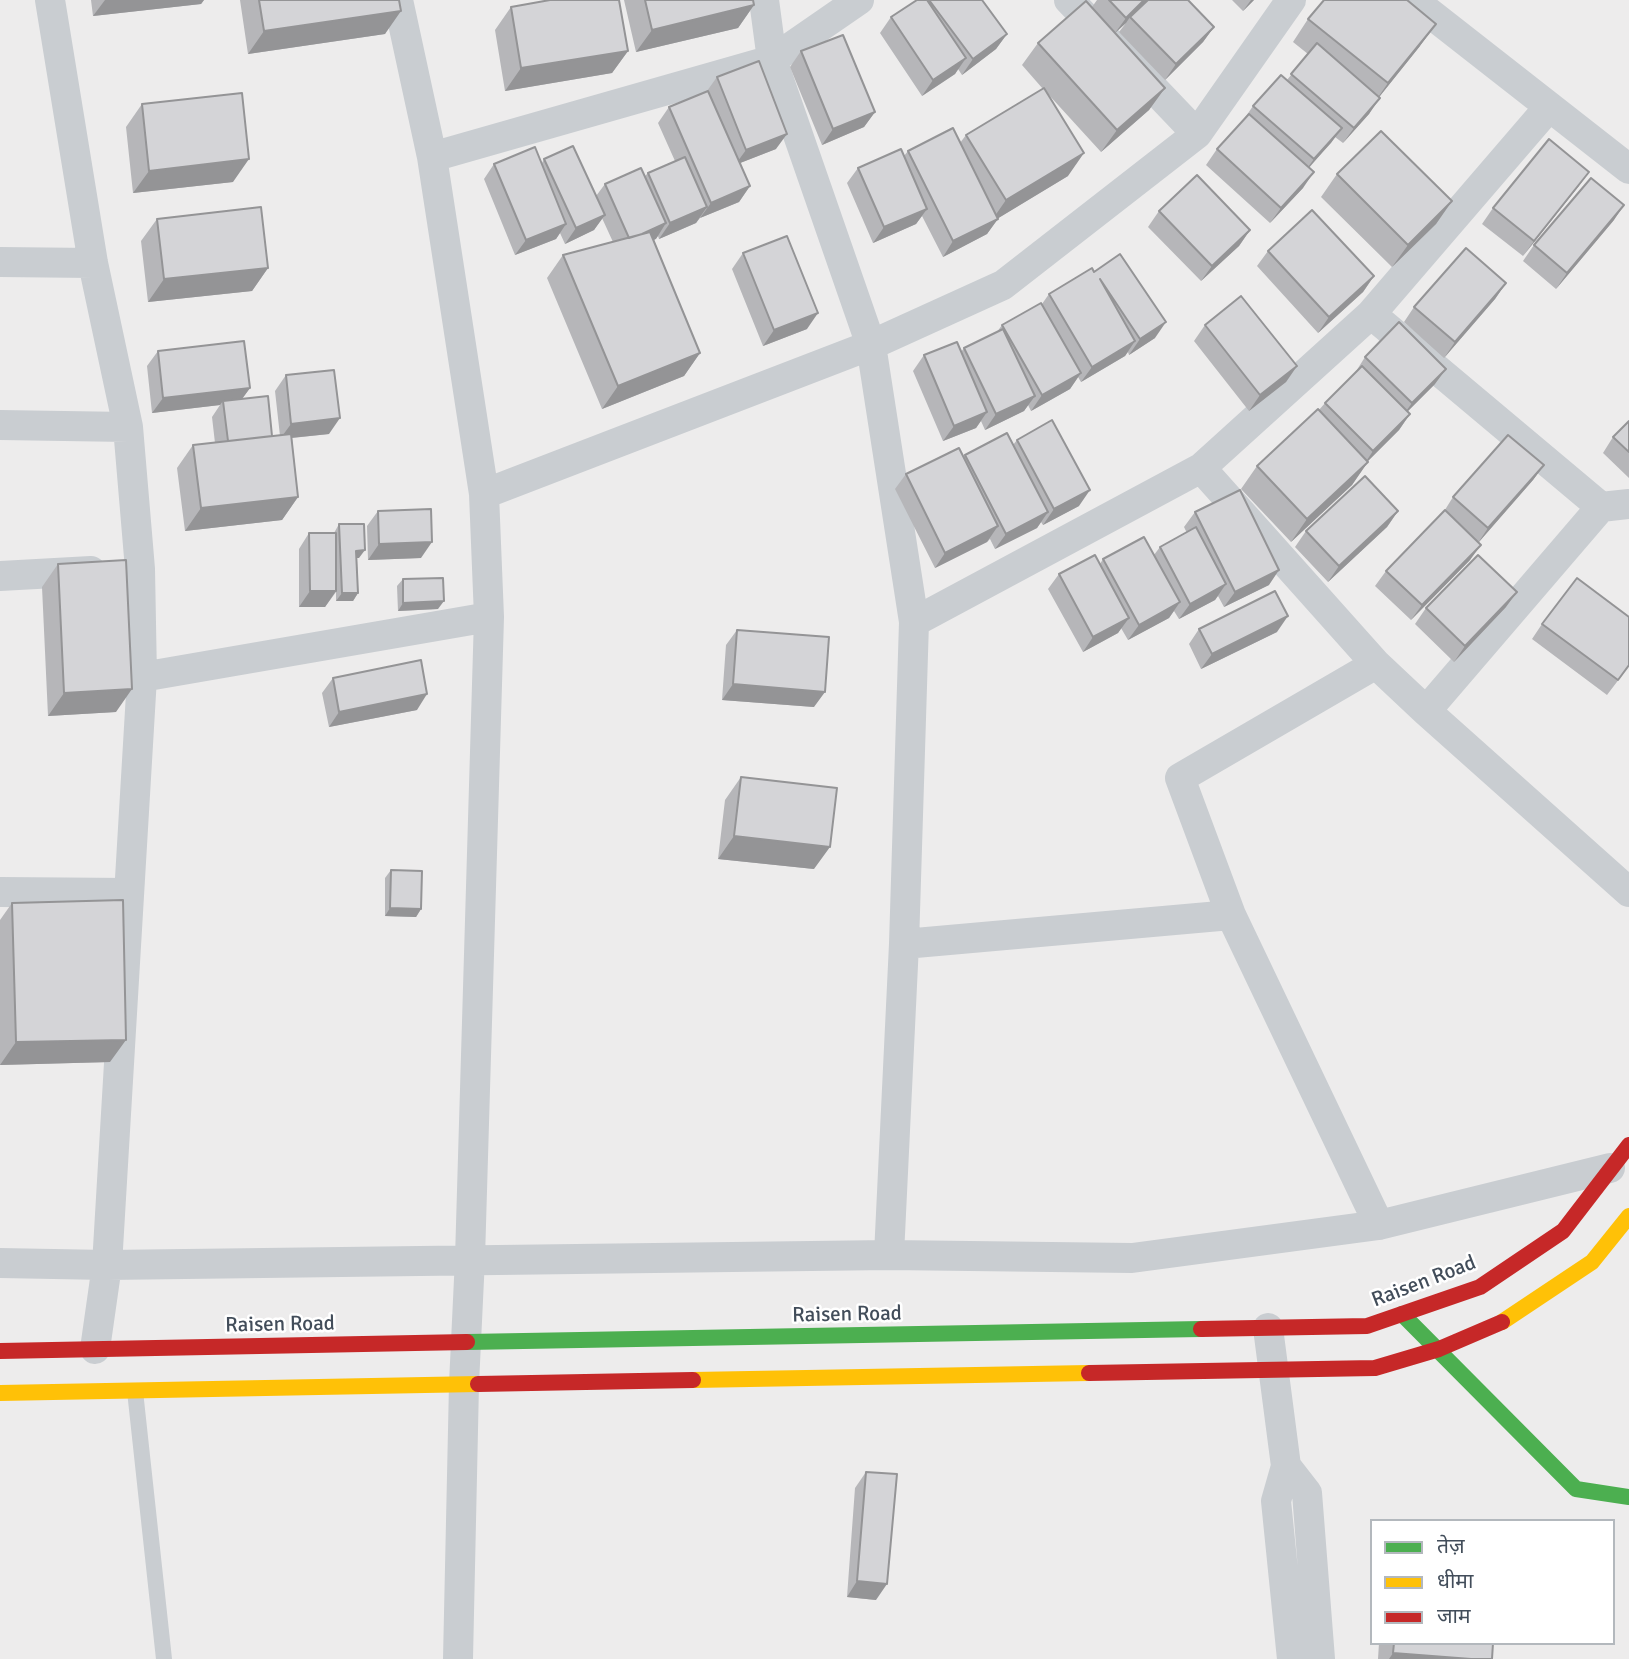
<!DOCTYPE html>
<meta charset="utf-8">
<style>
body{margin:0}
#map{position:relative;width:1629px;height:1659px;overflow:hidden;background:#edecec;font-family:Signika,"Noto Sans Devanagari",sans-serif}
canvas{display:block}
.legend{position:absolute;left:1370px;top:1519px;width:245px;height:126px;box-sizing:border-box;background:#fff;border:2px solid #b3b8bd;margin:0;padding:9px 12px;list-style:none;font-size:21px;color:#424d5a}
.legend li{display:flex;align-items:center;gap:14px;height:35px}
.legend b{width:35px;border:2px solid #b3b8bd}
</style>
<div id="map">
<canvas width="1629" height="1659"></canvas>
<ul class="legend">
<li><b style="height:9px;background:#4caf50"></b>तेज़</li>
<li><b style="height:9px;background:#ffc107"></b>धीमा</li>
<li><b style="height:9px;background:#c62828"></b>जाम</li>
</ul>
</div>
<script>
const c = document.querySelector('canvas').getContext('2d');
c.lineJoin = 'round';
function stroke(path, color, width, dash) { c.strokeStyle = color; c.lineWidth = width; c.lineCap = dash ? 'butt' : 'round'; c.setLineDash(dash || []); c.stroke(path); }
function fill(path, color) { c.fillStyle = color; c.fill(path, 'evenodd'); }
function drawText(font, color, halo, rows, align = 'center') {
  c.font = font + ' Signika,sans-serif'; c.lineWidth = 5; c.setLineDash([]); c.textBaseline = 'middle'; c.strokeStyle = halo; c.fillStyle = color; for (const [text, x, y, turn = 0] of rows) {
    c.save(); c.translate(x, y); c.rotate((+turn || 0) * Math.PI / 180); c.textAlign = isNaN(turn) ? turn : align; if (halo) c.strokeText(text, 0, 0); c.fillText(text, 0, 0); c.restore();
  }
}
stroke(new Path2D(`
 M135 1391 164 1659`), '#c9cdd1', 16);
stroke(new Path2D(`
 M50 0 93 263 128 427 140 569 142 677 107 1265 95 1349
 M398 0 432 157 484 494 489 617 470 1258 464 1384 458 1659
 M764 0 772 60 871 345 914 622 904 944 889 1255
 M1069 0 1197 134
 M1413 0 1629 169
 M432 157 772 60 859 0
 M0 262 93 263
 M1371 314 1601 507 1426 711
 M0 425 128 427
 M1201 468 1376 664 1426 711 1629 892
 M484 494 871 345 1003 285 1197 134 1291 0
 M1601 507 1629 504
 M0 576 91 571
 M914 622 1201 468 1371 314 1549 107
 M1376 664 1180 778 1231 915 1379 1225
 M142 677 489 617
 M0 892 129 893
 M904 944 1231 915
 M0 1263 107 1265 889 1255 1132 1258 1379 1225 1610 1168
 M1268 1328 1286 1466 1276 1501 1292 1659
 M1286 1466 1307 1493 1320 1659`), '#c9cdd1', 30);
stroke(new Path2D(`
 M1402 1314 1576 1489 1629 1497
 M467 1342 1201 1329`), '#4caf50', 16);
stroke(new Path2D(`
 M1502 1322 1592 1262 1629 1216
 M693 1380 1089 1373
 M0 1393 478 1384`), '#ffc107', 16);
stroke(new Path2D(`
 M1201 1329 1367 1326 1480 1287 1563 1231 1629 1145
 M0 1351 467 1342
 M1089 1373 1375 1368 1439 1349 1502 1322
 M478 1384 693 1380`), '#c62828', 16);
fill(new Path2D(`
 M91 0H204L201 4 93 16Z
 M240 0H399L385 34 248 54Z
 M624 0H753L754 5 738 28 636 52Z
 M917 0H982L1007 34 996 49 962 75 958 69 955 74 922 96 880 33 891 17Z
 M1097 0H1188L1214 27 1203 42 1165 80 1119 32 1126 23 1115 33 1165 88 1149 110 1101 152 1048 94 1068 176 998 218 987 234 943 257 922 216 916 224 873 243 847 183 858 168 904 156 908 151 960 143 966 135 1043 89 1022 65 1038 43 1092 7Z
 M1232 0H1254L1243 11Z
 M511 7 628 51 612 73 505 91 495 30Z
 M1308 19 1420 46 1379 97 1369 114 1343 143 1335 137 1309 168 1303 188 1270 223 1206 165 1217 149 1242 122 1253 106 1287 80 1308 54 1293 42Z
 M801 51 875 112 864 127 822 145 790 67Z
 M717 77 776 149 740 163 750 186 739 202 700 218 696 223 659 239 658 236 654 240 700 353 684 376 602 409 547 278 563 255 613 242 602 218 594 230 565 244 560 233 556 239 515 255 484 179 494 164 542 163 544 159 596 196 605 184 645 176 648 173 675 161 658 123 669 107 707 91Z
 M142 104 233 182 133 193 126 127Z
 M1589 172 1578 187 1523 256 1482 224 1493 208Z
 M1337 174 1452 201 1436 224 1392 267 1321 197Z
 M1159 211 1250 230 1239 246 1201 281 1148 227Z
 M157 219 268 268 252 291 148 302 141 241Z
 M1614 220 1556 289 1523 261 1534 245Z
 M1268 251 1374 276 1363 292 1318 333 1257 266Z
 M743 253 807 329 763 346 732 269Z
 M1094 272 1155 338 1129 355 1128 352 1125 356 1081 382 1078 377 1070 389 1031 411 1028 405 1024 411 985 430 981 421 976 428 943 441 913 371 924 355 961 352 964 348 997 332 1002 325 1042 304 1049 294Z
 M1506 283 1495 299 1444 358 1404 322 1414 307Z
 M1205 325 1297 366 1286 382 1249 411 1194 341Z
 M158 351 250 388 242 399 272 436H280L275 391 286 375 329 434 292 438 298 497 282 520 185 531 177 468 193 445 215 443 212 417 220 405 152 413 147 366Z
 M1365 357 1435 384 1407 412 1410 414 1399 430 1368 461 1352 485 1291 542 1241 489 1257 466 1319 410 1325 403 1355 373Z
 M1629 421V478L1603 453 1613 437Z
 M1017 440 1079 506 1043 525 1041 522 1037 528 995 549 990 539 987 542 935 568 895 489 906 474 964 457 965 455 1013 445Z
 M1544 465 1533 480 1479 542 1470 560 1411 620 1375 586 1386 571 1443 513 1453 497Z
 M378 511 421 558 368 560 367 526Z
 M1398 511 1387 527 1328 582 1295 547 1306 531Z
 M1195 512 1269 585 1224 607 1218 596 1215 600 1179 619 1174 611 1169 618 1128 640 1121 628 1118 633 1083 652 1048 589 1059 574 1100 564 1103 559 1154 555 1160 547 1187 533 1184 527Z
 M339 524 359 558H357L358 593 353 601H336V592L325 607H299V549L309 533H334Z
 M58 564 116 712 48 716 42 587Z
 M403 579 438 609 398 611 397 586Z
 M1506 607 1454 662 1415 624 1426 608Z
 M1542 624 1629 666 1607 695 1532 639Z
 M1199 629 1277 632 1201 669 1189 644Z
 M737 630 814 707 722 700 726 645Z
 M333 678 417 710 329 727 322 693Z
 M741 777 814 869 718 859 725 800Z
 M391 870 421 909 416 917 385 916V878Z
 M12 903 110 1062 0 1065V920Z
 M866 1472 876 1600 847 1597 855 1488Z
 M1379 1643H1493L1492 1659H1378Z`), '#b6b6b9');
fill(new Path2D(`
 M105 0H204L201 4 93 16Z
 M1144 0H1150L1130 17 1126 23 1115 33 1126 18Z
 M1251 0H1254L1243 11Z
 M754 5 738 28 636 52 652 30Z
 M401 11 385 34 248 54 264 31Z
 M1436 24 1420 46 1372 106 1388 83Z
 M1214 27 1203 42 1165 80 1176 64Z
 M1007 34 996 49 962 75 973 59Z
 M628 51 612 73 505 91 521 68Z
 M966 58 955 74 922 96 933 80Z
 M1165 88 1149 110 1101 152 1117 130Z
 M1380 98 1369 114 1343 143 1354 128Z
 M875 112 864 127 822 145 833 129Z
 M1342 128 1331 143 1303 174 1314 159Z
 M787 134 776 149 735 165 746 150Z
 M1084 153 1068 176 992 222 998 219 987 234 943 257 953 241 990 223 1006 200Z
 M249 159 233 182 133 193 149 171Z
 M1314 172 1303 188 1270 223 1281 208Z
 M1589 172 1578 187 1523 256 1534 241Z
 M750 186 739 202 700 218 711 203Z
 M1452 201 1436 224 1392 267 1408 245Z
 M1624 205 1614 220 1556 289 1567 273Z
 M707 207 696 223 659 239 670 223Z
 M927 209 916 224 873 243 884 227Z
 M605 215 594 230 565 244 576 228Z
 M666 223 656 239 619 255 630 240Z
 M566 224 556 239 515 255 526 240Z
 M1250 230 1239 246 1201 281 1212 266Z
 M268 268 252 291 148 302 164 279Z
 M1374 276 1363 292 1318 333 1329 317Z
 M1506 283 1495 299 1444 358 1455 342Z
 M818 313 807 329 763 346 774 330Z
 M1166 322 1155 338 1129 355 1140 339Z
 M1135 341 1125 356 1081 382 1092 367Z
 M700 353 684 376 602 409 618 386Z
 M1297 366 1286 382 1249 411 1260 395Z
 M1446 369 1435 384 1401 418 1412 403Z
 M1081 373 1070 389 1031 411 1042 395Z
 M250 388 239 403 223 401 220 405 152 413 163 398Z
 M1035 396 1024 411 985 430 996 414Z
 M987 412 976 428 943 441 954 426Z
 M1410 414 1399 430 1363 466 1373 451Z
 M340 418 329 434 280 439 291 424Z
 M1368 462 1352 485 1291 542 1307 519Z
 M1544 465 1533 480 1478 543 1488 528Z
 M1090 490 1079 506 1043 525 1054 509Z
 M298 497 282 520 185 531 201 508Z
 M1398 511 1387 527 1328 582 1339 566Z
 M1048 512 1037 528 995 549 1006 534Z
 M998 526 987 542 935 568 945 553Z
 M432 542 421 558 368 560 379 544Z
 M1481 545 1470 560 1411 620 1422 605Z
 M365 550 359 558H351L356 551Z
 M1279 570 1269 585 1224 607 1235 592Z
 M1226 584 1215 600 1179 619 1190 604Z
 M310 591H336L325 607H299Z
 M1517 592 1506 607 1454 662 1465 646Z
 M342 593H358L353 601H336Z
 M444 601 438 609 398 611 403 603Z
 M1180 602 1169 618 1128 640 1139 625Z
 M1288 616 1277 632 1201 669 1212 654Z
 M1129 618 1118 633 1083 652 1093 637Z
 M733 684 825 692 814 707 722 700Z
 M132 689 116 712 48 716 64 693Z
 M427 694 417 710 329 727 339 712Z
 M734 836 830 847 814 869 718 859Z
 M390 908 421 909 416 917 385 916Z
 M126 1040 110 1062 0 1065 16 1042Z
 M857 1581 887 1584 876 1600 847 1597Z
 M1393 1653 1471 1659H1389Z`), '#949496');
const building = new Path2D(`
 M259 0H399L401 11 264 31Z
 M550 0H619L628 51 521 68 511 7Z
 M645 0H753L754 5 652 30Z
 M917 0H927L966 58 933 80 891 17Z
 M929 0H982L1007 34 973 59Z
 M1109 0H1144L1126 18Z
 M1148 0H1188L1214 27 1176 64 1130 17Z
 M1324 0H1407L1436 24 1388 83 1308 19Z
 M1086 1 1165 88 1117 130 1038 43Z
 M843 35 875 112 833 129 801 51Z
 M1317 43 1380 98 1354 128 1291 74Z
 M759 61 787 134 746 150 717 77Z
 M1281 75 1342 128 1314 159 1253 106Z
 M1044 88 1084 153 1006 200 966 135Z
 M708 91 750 186 711 203 669 107Z
 M242 93 249 159 149 171 142 104Z
 M1249 114 1314 172 1281 208 1217 149Z
 M953 128 998 219 953 241 908 151Z
 M1381 131 1452 201 1408 245 1337 174Z
 M1549 139 1589 172 1534 241 1493 208Z
 M573 146 605 215 576 228 544 159Z
 M535 147 566 224 526 240 494 164Z
 M901 149 927 209 884 227 858 168Z
 M685 157 707 207 670 223 648 173Z
 M641 168 666 223 642 234 629 238 605 184Z
 M1197 175 1250 230 1212 266 1159 211Z
 M1591 178 1624 205 1567 273 1534 245Z
 M261 207 268 268 164 279 157 219Z
 M1312 210 1374 276 1329 317 1268 251Z
 M650 232 700 353 618 386 563 255Z
 M787 236 818 313 774 330 743 253Z
 M1466 248 1506 283 1455 342 1414 307Z
 M1120 254 1166 322 1140 339 1100 279 1135 341 1092 367 1049 294 1092 268 1094 272Z
 M1241 296 1297 366 1260 395 1205 325Z
 M1041 303 1081 373 1042 395 1002 325Z
 M1399 322 1446 369 1412 403 1365 357Z
 M1003 329 1035 396 996 414 964 348Z
 M244 341 250 388 163 398 158 351Z
 M957 342 987 412 954 426 924 355Z
 M1362 366 1410 414 1373 451 1325 403Z
 M334 370 340 418 291 424 286 375Z
 M268 396 272 436 228 441 223 401Z
 M1318 409 1368 462 1307 519 1257 466Z
 M1052 420 1090 490 1054 509 1017 440Z
 M1629 421V452L1613 437Z
 M1007 433 1048 512 1006 534 965 455Z
 M291 434 298 497 201 508 193 445Z
 M1508 435 1544 465 1488 528 1453 497Z
 M959 448 998 526 945 553 906 474Z
 M1365 476 1398 511 1339 566 1306 531Z
 M1240 490 1279 570 1235 592 1195 512Z
 M431 509 432 542 379 544 378 511Z
 M1445 510 1481 545 1422 605 1386 571Z
 M339 524H364L365 550 356 551 358 593H342Z
 M1196 527 1226 584 1190 604 1160 547Z
 M309 533H336V591H310Z
 M1144 537 1180 602 1139 625 1103 559Z
 M1095 555 1129 618 1093 637 1059 574Z
 M1478 555 1517 592 1465 646 1426 608Z
 M126 560 132 689 64 693 58 564Z
 M443 578 444 601 403 603V579Z
 M1577 578 1629 617V665L1618 680 1542 624Z
 M1275 591 1288 616 1212 654 1199 629Z
 M737 630 829 637 825 692 733 684Z
 M421 660 427 694 339 712 333 678Z
 M741 777 837 788 830 847 734 836Z
 M391 870 422 871 421 909 390 908Z
 M123 900 126 1040 16 1042 12 903Z
 M866 1472 897 1474 887 1584 857 1581Z
 M1394 1643H1493L1492 1659H1471L1393 1653Z`);
fill(building, '#d4d4d7');
stroke(building, '#949496', 2);
drawText('21px', '#424d5a', '#fff', [
 ["Raisen Road",1424,1282,-21],
 ["Raisen Road",847,1315,-1],
 ["Raisen Road",280,1325,-1]
]);
</script>
